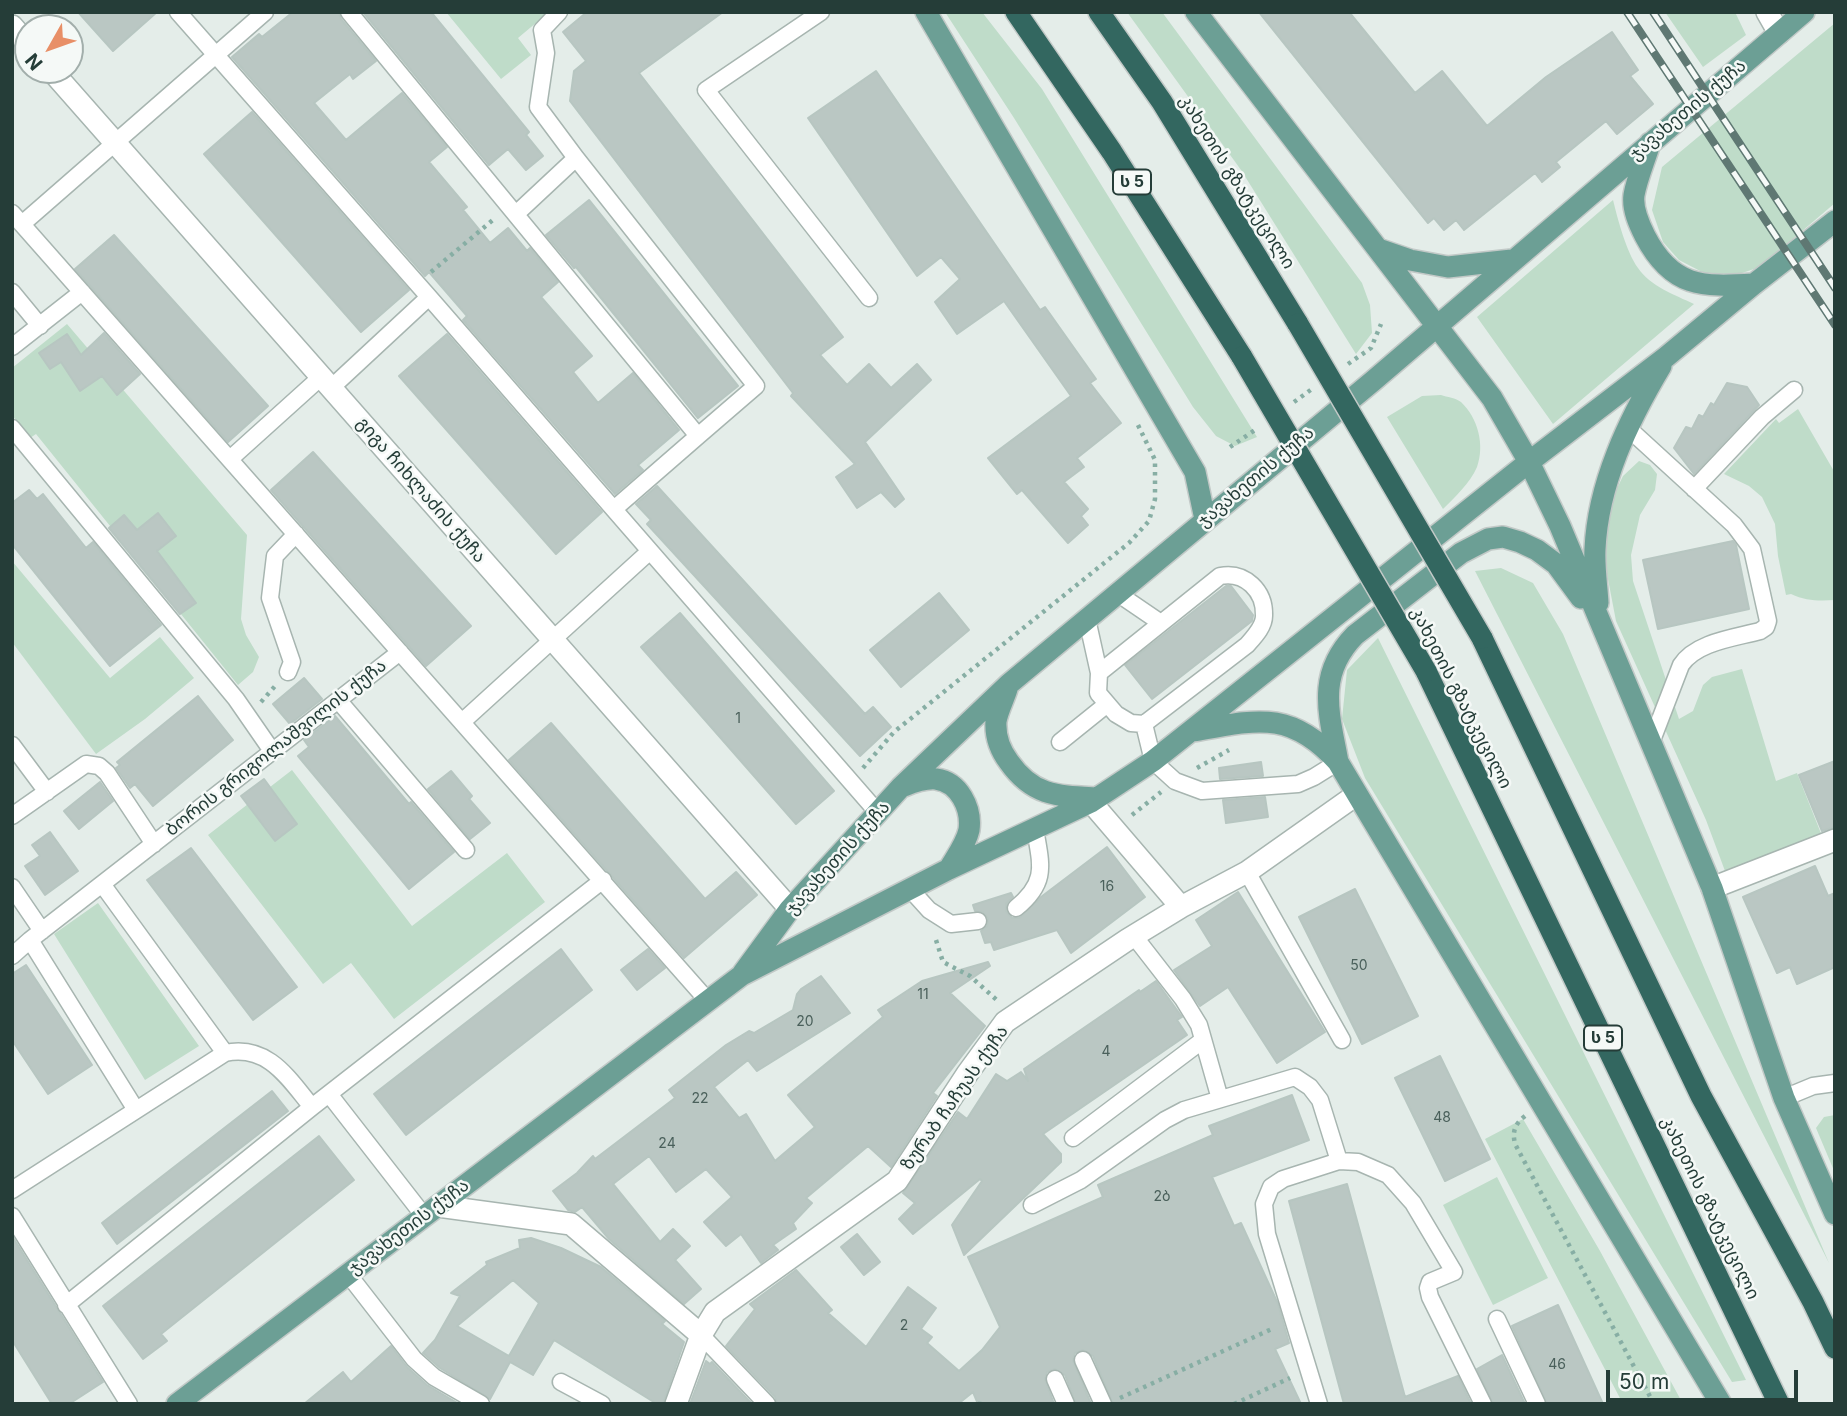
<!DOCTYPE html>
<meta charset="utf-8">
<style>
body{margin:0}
#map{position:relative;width:1847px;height:1416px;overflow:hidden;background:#e4ede9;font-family:Inter,sans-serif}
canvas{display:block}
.frame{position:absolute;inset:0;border:14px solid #253d38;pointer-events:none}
.north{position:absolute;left:14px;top:14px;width:70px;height:70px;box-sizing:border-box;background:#f5f9f7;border:2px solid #a2aeab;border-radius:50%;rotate:230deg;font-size:19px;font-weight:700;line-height:28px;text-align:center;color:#253d38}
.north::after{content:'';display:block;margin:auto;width:24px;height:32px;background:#e88f67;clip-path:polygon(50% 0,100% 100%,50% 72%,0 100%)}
.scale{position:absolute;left:1606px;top:1370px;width:192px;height:32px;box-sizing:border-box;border:4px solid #253d38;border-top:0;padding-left:9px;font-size:21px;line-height:24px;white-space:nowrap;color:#253d38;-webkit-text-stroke:5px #f5f9f7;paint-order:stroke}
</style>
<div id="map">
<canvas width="1847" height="1416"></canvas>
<div class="frame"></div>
<div class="north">N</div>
<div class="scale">50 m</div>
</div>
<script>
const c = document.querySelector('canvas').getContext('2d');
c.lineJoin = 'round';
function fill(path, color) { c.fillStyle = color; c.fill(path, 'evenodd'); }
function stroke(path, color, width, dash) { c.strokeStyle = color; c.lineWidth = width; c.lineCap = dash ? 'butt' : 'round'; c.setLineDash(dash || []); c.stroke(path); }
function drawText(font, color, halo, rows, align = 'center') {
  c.font = font + ' Inter,"Noto Sans Georgian",sans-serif'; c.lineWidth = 5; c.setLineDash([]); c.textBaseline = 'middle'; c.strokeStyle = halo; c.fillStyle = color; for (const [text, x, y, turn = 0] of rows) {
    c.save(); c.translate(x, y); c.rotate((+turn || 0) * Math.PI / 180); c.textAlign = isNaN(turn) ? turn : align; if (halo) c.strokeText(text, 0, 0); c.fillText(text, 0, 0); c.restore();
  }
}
fill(new Path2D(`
 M446 12H549L518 38 531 55 501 79Z
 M945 12H982L1042 89 1257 437 1235 446 1216 436 1193 407 1014 118Z
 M1127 12H1162L1362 283 1370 305 1372 333 1356 354 1241 170Z
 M1665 12H1735L1746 35 1703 67Z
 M1835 23V203L1760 267 1733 276 1704 273 1679 260 1663 242 1652 210 1662 167Z
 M1613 200C1618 220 1626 251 1638 268 1650 286 1675 295 1694 304L1553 424 1477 317Z
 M67 324 247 535 241 619 246 635 259 657 253 672 238 685 36 434 30 438 12 415V368Z
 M1441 395C1447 397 1456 398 1461 402 1478 418 1485 445 1477 467 1470 483 1455 497 1443 509L1387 417 1422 396Z
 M1798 409 1835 473V600C1819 601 1806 601 1791 594L1786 595 1778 556 1775 524 1762 497 1749 486 1724 474 1776 419 1779 423Z
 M1639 461 1650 465 1657 474 1655 490 1640 515 1631 555 1633 581 1679 719 1693 711 1703 685 1712 677 1742 669 1776 781 1797 773 1822 836 1725 871 1706 820 1616 621 1603 553 1607 509 1623 476Z
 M12 561 110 678 160 637 194 678 145 719 96 754 12 642Z
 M1501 568 1533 583 1563 634 1829 1263 1475 571Z
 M1378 638 1746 1380 1732 1382 1365 778 1342 719 1347 670Z
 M292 770 412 926 507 853 545 902 394 1019 351 963 323 984 208 835Z
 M98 903 199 1046 145 1080 54 934Z
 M1835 1115V1173L1816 1128 1824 1117Z
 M1523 1119 1600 1251 1683 1404H1623L1485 1139Z
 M1497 1177 1548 1278 1493 1305 1443 1205Z`), '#bfdcc9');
const building = new Path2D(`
 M78 12H157L113 51Z
 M293 12H339L341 19 376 61 353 79 350 74 314 103 346 140 402 93 447 147 429 162 467 207 463 210 490 243 508 228 527 251 530 248 558 282 541 297 592 356 573 372 598 403 633 373 679 430 638 465 643 470 615 494 463 320 467 316 429 272 425 276 232 57 259 34 262 37Z
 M363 12H431L529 132 526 135 543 156 526 170 508 149 489 165Z
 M587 12H723L639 73 843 337 820 355 847 385 869 364 891 388 917 364 931 380 865 442 904 499 895 507 881 492 857 508 836 477 855 464 791 396 793 393 570 101 574 71 586 61 563 32Z
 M1259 12H1349L1415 93 1442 71 1487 126 1546 77 1612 32 1638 70 1630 76 1653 104 1617 134 1606 121 1556 162 1560 167 1542 182 1535 173 1464 230 1456 220 1444 230 1434 218 1428 223Z
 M876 71 1040 310 1045 307 1096 379 1090 383 1121 423 1077 458 1084 467 1064 482 1088 509 1081 516 1088 525 1068 543 1022 490 1017 494 988 458 1071 396 1004 301 957 334 935 302 960 279 941 257 917 276 808 118Z
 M252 112 409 290 361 332 204 154Z
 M589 200 738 386 698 418 576 267 574 268 546 235Z
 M114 235 268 406 228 442 75 269Z
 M104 333 140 374 117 395 102 376 80 391 61 362 50 369 39 353 67 334 81 355Z
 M447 334 602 512 556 554 399 376Z
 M1727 383 1747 387 1759 405 1694 474 1674 448 1686 427 1692 429 1699 415 1703 417 1711 403 1714 405Z
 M313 452 471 626 426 666 271 490Z
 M657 486 865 714 873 707 891 727 860 756 647 524 651 520 636 504Z
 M29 490 37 499 43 494 86 548 93 542 161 625 110 666 12 544V503Z
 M158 513 176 536 157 551 196 603 180 614 109 528 124 515 137 530Z
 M1733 541 1736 545 1749 609 1658 629 1643 560Z
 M1226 586H1231L1253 615 1252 621 1152 699 1125 665Z
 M939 593 969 630 901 687 870 650Z
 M680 613 834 791 796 824 641 647Z
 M304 678 322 699 290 724 273 704Z
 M198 696 233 740 153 806 135 784 130 788 116 768 120 765 117 762Z
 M335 716 409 804 411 802 454 852 409 889 298 756 309 747 304 740Z
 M551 723 705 899 736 872 757 895 684 958 509 760Z
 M1835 761V827L1822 831 1799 775Z
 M1261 762 1263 776 1220 779 1219 768Z
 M451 771 472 796 469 799 490 823 470 839 428 789Z
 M264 779 297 824 275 841 241 796Z
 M100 782 113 801 79 829 64 811Z
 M1265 797 1268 817 1226 823 1223 800Z
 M50 832 78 871 45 895 25 866 40 856 32 845Z
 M1107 847 1145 897 1071 953 1057 930 994 950 991 942 985 943 981 931 987 926 988 919 983 912 975 911 973 905 1011 893 1013 897 1006 904V911L1012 918H1019L1041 897Z
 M191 848 297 987 253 1020 147 880Z
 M1815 866 1828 896 1835 893V967L1797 984 1790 967 1777 973 1743 897Z
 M1355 889 1418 1016 1362 1044 1299 917Z
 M1238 892 1325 1032 1277 1063 1228 987 1200 1006 1174 970 1212 946 1196 920Z
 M561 949 592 990 406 1135 374 1094Z
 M648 949 665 968 637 990 621 970Z
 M988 962 990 966 950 993 985 1026 933 1093 937 1096 891 1167 868 1146 806 1198 812 1203 793 1223 796 1229 773 1245 778 1250 761 1263 741 1234 726 1246 704 1222 732 1197 706 1169 676 1192 649 1156 613 1184 660 1242 673 1229 690 1246 675 1260 701 1289 684 1304 609 1239 582 1207 575 1212 568 1210 553 1191 577 1173 593 1156 595 1159 675 1098 669 1090 726 1045 749 1031 754 1033 793 1010 797 994 801 989 821 976 850 1013 757 1071 748 1060 714 1087 739 1118 746 1114 775 1161 815 1127 788 1095 883 1017 878 1010 922 981Z
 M26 965 92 1065 48 1094 12 1040V974Z
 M1156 981 1182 1017 1177 1020 1187 1035 1043 1134 1061 1154V1162L964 1255 952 1225 982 1181 980 1179 913 1234 899 1219 915 1203 903 1193 958 1112 967 1119 996 1074 1007 1081 1021 1072 1028 1081 1024 1069 1139 990 1140 992Z
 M1440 1056 1490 1159 1445 1181 1395 1078Z
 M272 1091 288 1111 117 1244 102 1223Z
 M1292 1095 1309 1140 1212 1177 1234 1226 1241 1223 1278 1304 1289 1343 1275 1349 1301 1404H1113L1093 1356 1083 1350 1075 1353 1073 1360 1091 1404H1076L1065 1375 1055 1369 1047 1372 1045 1379 1054 1404H978L973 1392 958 1404H777L775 1397 726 1346 755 1309 750 1304 796 1270 832 1310 828 1313 866 1347 908 1287 936 1308 921 1329 932 1337 927 1343 959 1371 982 1350 1000 1327 968 1257 1103 1197 1098 1185 1213 1135 1209 1126Z
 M319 1136 354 1180 161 1334 167 1341 143 1359 103 1306Z
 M1347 1184 1405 1397 1458 1376 1471 1404H1344L1289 1201Z
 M857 1234 880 1262 864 1275 841 1247Z
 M12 1236 103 1382 69 1404H52L12 1340Z
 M531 1238 561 1248 601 1267 665 1321 662 1324 684 1342 663 1404H657L554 1340 533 1375 510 1362 490 1399 440 1368 423 1353 435 1340 460 1296 451 1293 487 1265 486 1262 520 1248 519 1240ZM513 1280 539 1303 509 1356 457 1326Z
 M1558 1305 1603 1404H1547L1512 1326Z
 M391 1346 407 1367 427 1385 459 1404H304L343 1372 351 1382Z
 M1502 1355 1525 1404H1493L1477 1369Z
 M706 1361 710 1364 712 1362 752 1404H690Z`);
fill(building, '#bac7c3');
stroke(building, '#b7c6c1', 2);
const lane = new Path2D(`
 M178 12 429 297 879 814
 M349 12 698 436 614 509
 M821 12 706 90 869 298
 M576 158 756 386 698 436
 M12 213 708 1001
 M516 214 576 158 538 107 546 53 542 30 559 12
 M22 224 265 12
 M12 292 40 326
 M12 347 82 292
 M331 388 429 297
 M12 428 236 699 272 751
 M1629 429 1734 525 1752 549 1768 621 1766 627 1760 631C1734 638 1696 642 1681 665L1651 743
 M230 459 321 377
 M1694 489 1762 417 1794 390
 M1117 593 1161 623
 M1087 619 1099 673 1098 693 1116 714 1131 723 1144 724 1247 645C1254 637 1264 627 1264 616 1265 591 1245 571 1220 576L1099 673
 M288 672 292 662 270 598 275 556 296 534
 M338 700 466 850
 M462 722 650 551
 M1144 724 1153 761 1175 781 1202 791 1298 784 1314 777 1338 762
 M1060 742 1106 705
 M12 745 47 792
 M12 816 86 764 99 766 107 773 154 844
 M1247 872 1342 1040
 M102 884 225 1053
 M12 887 42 931
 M910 889 929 910 951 924 978 921
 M1016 908C1048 882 1041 865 1035 829
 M1134 936 1183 999 1199 1025 1220 1099
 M30 940 136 1110
 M12 956 30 940 400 652
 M329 1094 424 1216
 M1784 1098 1813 1086 1835 1083
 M1073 1138 1203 1040
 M12 1190 225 1053C268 1044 288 1078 312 1107
 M1032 1205 1081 1180 1165 1120 1184 1110 1295 1077 1310 1087 1320 1100 1339 1161
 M12 1216 129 1404
 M348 1274 414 1359 434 1377 481 1404
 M66 1305 312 1107 603 880
 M1497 1319 1537 1404
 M701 1335 767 1404
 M1083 1360 1103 1404
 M1055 1379 1066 1404
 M561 1382 602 1404
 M1319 1404 1267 1234 1264 1204 1271 1187 1283 1179 1339 1161 1358 1162 1388 1175 1413 1203 1454 1272 1430 1282 1428 1288 1430 1297 1483 1404`);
const street = new Path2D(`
 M1767 12 1779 33
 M12 26 28 44
 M51 70 790 909
 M1091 802 1181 907
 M1712 888 1835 840
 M438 1206 571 1224 701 1335
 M676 1404 701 1335 715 1312 897 1181 967 1074 1005 1022 1127 940 1181 907 1247 872 1356 795`);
const primary = new Path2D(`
 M926 12 1195 472 1205 519
 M1196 12 1492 398 1529 462 1560 526 1712 888 1784 1098 1835 1214
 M1650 143C1645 160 1637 178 1634 195 1632 209 1639 224 1645 236 1672 288 1702 287 1754 284
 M1378 249 1410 260 1448 267 1512 260
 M1598 603C1597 586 1594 567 1595 549 1598 484 1628 421 1661 366
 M1007 689C1004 699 998 710 996 721 995 736 1000 750 1009 762 1033 796 1057 796 1096 798
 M1193 731C1256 720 1290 709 1338 762L1721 1404
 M1338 762C1329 713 1316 675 1355 635L1461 553 1488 539 1503 537 1520 542 1537 550 1556 564 1581 598
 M904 786C914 782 925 778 936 779 959 782 972 808 969 830 966 844 956 857 949 869
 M743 973 790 909 901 787 1009 684 1373 381 1804 12
 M177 1404 742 975 949 869 1091 802 1153 761 1529 462 1666 357 1754 284 1835 221`);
const highway = new Path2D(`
 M1016 12 1112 152 1242 357
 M1099 12 1162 102 1298 324
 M1482 638 1701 1096 1813 1302 1835 1348
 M1426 671 1779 1404`);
stroke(lane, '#a7b5b0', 19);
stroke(street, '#a7b5b0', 24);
stroke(primary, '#c2c9c7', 24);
stroke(highway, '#c2c9c7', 24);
stroke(new Path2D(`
 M431 272 494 219
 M1348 364 1371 348 1381 324
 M1294 402 1312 389
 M1230 447 1258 428
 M261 702 276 685
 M863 768 894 732 1129 543 1149 521 1155 499V460L1137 423
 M1197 768 1229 750
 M1132 815 1161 792
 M936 940 943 962 970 976 999 1002
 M1525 1116C1515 1124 1512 1131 1515 1144L1654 1404
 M1120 1398 1274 1328
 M978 1404H986
 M1234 1404 1290 1378`), '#87aea4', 4.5, [3.5, 5]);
stroke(lane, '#fff', 16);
stroke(street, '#fff', 21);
stroke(primary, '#6c9f95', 21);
stroke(highway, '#336760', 21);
const rail = new Path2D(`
 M1627 12 1835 325
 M1653 12 1835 288`);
stroke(rail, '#5f7873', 8);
stroke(rail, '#f5f9f7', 5, [16]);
const highwayBridge = new Path2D(`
 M1298 324 1482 638
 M1242 357 1426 671`);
stroke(highwayBridge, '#c2c9c7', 24, []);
stroke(highwayBridge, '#336760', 21);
drawText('14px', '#4a605b', null, [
 ["1",738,719],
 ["16",1107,887],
 ["50",1359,966],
 ["11",923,995],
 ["20",805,1022],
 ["4",1106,1052],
 ["22",700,1099],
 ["48",1442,1118],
 ["24",667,1144],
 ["2ბ",1162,1197],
 ["2",904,1326],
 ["46",1557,1365]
]);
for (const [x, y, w] of [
 [1132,182,38],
 [1603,1038,38]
]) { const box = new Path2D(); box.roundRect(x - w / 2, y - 12.5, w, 25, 5); c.fillStyle = '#f5f9f7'; c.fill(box); stroke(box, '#253d38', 2); }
drawText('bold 16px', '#253d38', null, [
 ["ს 5",1132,182],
 ["ს 5",1603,1038]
]);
drawText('18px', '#253d38', '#f5f9f7', [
 ["ჯავახეთის ქუჩა",1688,110,-40],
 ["კახეთის გზატკეცილი",1237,182,58],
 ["ჯავახეთის ქუჩა",1256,477,-40],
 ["გიგა ჩიხლაძის ქუჩა",421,490,49],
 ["კახეთის გზატკეცილი",1461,698,63],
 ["ბორის გრიგოლაშვილის ქუჩა",276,748,-38],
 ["ჯავახეთის ქუჩა",838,858,-48],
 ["ზურაბ ჩაჩუას ქუჩა",955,1098,-55],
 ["კახეთის გზატკეცილი",1710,1208,64],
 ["ჯავახეთის ქუჩა",409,1227,-37]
]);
</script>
